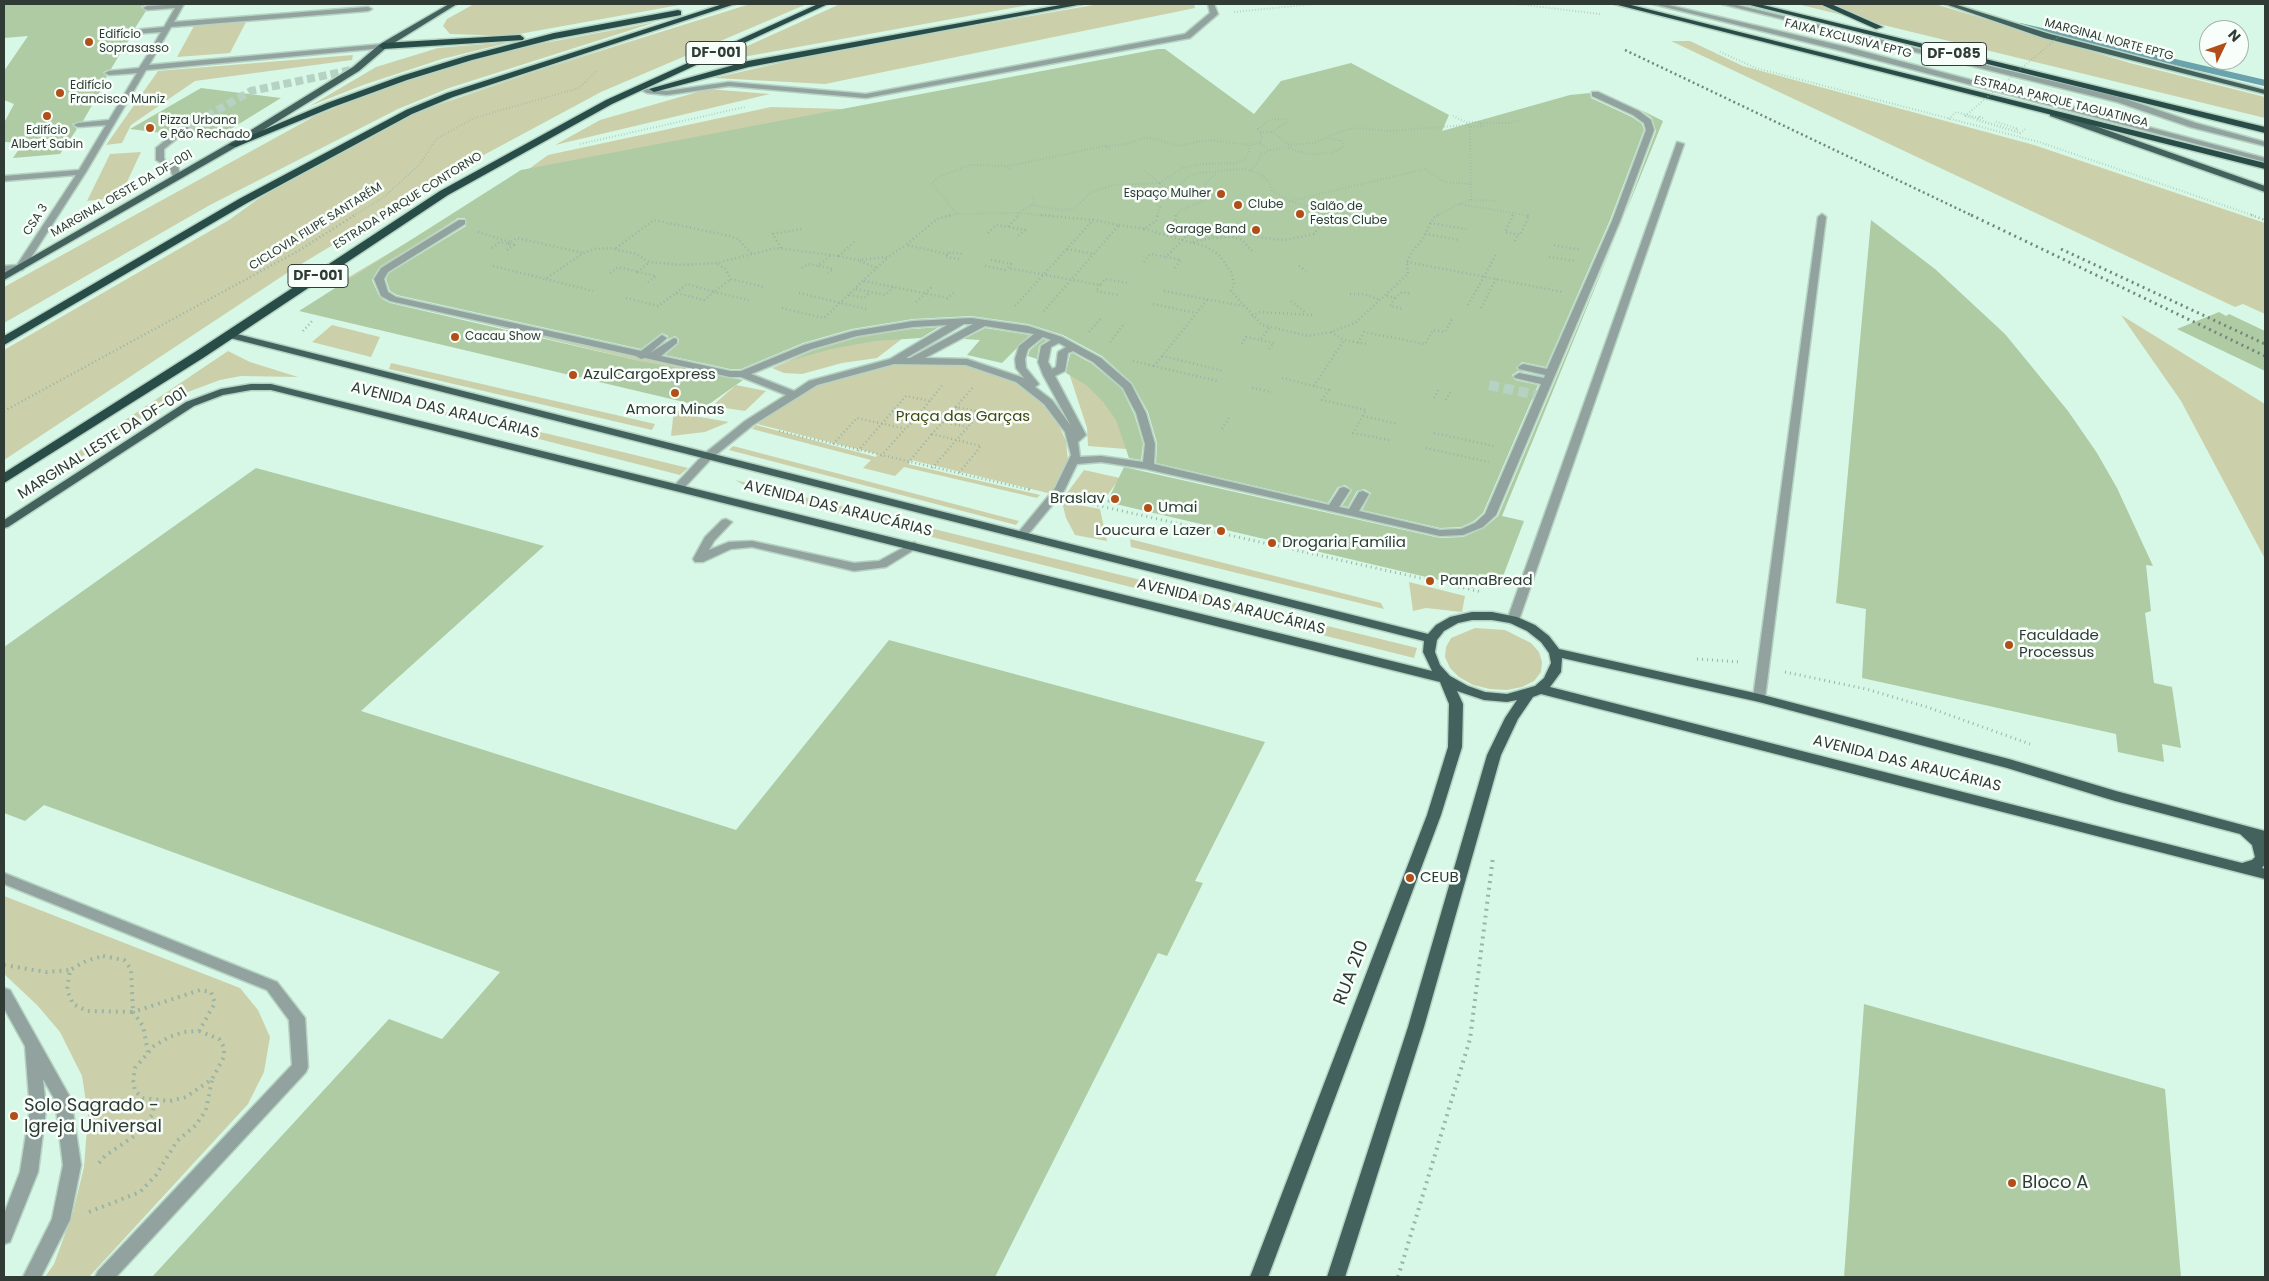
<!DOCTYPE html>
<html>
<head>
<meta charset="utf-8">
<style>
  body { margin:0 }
  #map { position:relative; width:2269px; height:1281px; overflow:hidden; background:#d7f8e6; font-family:Poppins,sans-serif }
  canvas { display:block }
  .frame { position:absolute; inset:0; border:5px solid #2f3b34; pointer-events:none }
  .north { position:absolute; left:2199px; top:20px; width:50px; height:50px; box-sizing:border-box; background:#f8fefa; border:1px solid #a8b0ab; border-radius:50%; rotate:48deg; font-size:14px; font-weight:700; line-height:20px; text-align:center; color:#2f3b34 }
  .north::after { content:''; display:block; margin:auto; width:18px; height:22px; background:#b24e18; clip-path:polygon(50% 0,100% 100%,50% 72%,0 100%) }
</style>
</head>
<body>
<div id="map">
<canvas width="2269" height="1281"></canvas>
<div class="frame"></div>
<div class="north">N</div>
</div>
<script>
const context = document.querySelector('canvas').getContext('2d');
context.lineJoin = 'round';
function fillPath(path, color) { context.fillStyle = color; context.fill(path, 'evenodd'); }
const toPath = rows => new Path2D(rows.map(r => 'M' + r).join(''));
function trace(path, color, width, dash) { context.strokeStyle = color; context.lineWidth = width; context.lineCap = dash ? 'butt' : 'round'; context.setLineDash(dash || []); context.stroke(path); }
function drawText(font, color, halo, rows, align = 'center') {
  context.font = font + ' Poppins,sans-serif'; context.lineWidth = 5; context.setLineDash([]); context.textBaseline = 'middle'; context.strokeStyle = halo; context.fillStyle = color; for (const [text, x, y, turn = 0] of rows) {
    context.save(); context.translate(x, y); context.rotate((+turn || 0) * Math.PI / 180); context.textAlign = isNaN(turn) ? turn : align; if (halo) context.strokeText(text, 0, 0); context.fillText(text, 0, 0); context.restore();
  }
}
const green = toPath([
  [474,4,685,4,508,36,450,34,443,26,447,19],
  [750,4,807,4,601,92,467,164,293,269,4,460,4,350,229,220,258,199,338,152,420,111,536,71],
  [840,4,1034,4,710,63],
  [1099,4,1194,4,1195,8,825,84,714,78,836,50],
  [1797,4,1935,4,2130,63,2265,97,2265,118],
  [246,22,230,53,177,57,194,26],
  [656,22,449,88,398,109,210,205,4,323,4,287,315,116,380,90,445,68,518,48],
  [1671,41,1690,41,1743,66,2034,145,2265,223,2265,314,2243,304,2235,307],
  [511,42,442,59,363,85,310,106,376,67,438,48],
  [353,55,352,60,195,81,131,125,122,143,106,145,158,71],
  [708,89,770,94,555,145,600,120],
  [771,107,843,109,511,182,548,155],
  [141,152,120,197,87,201,110,154],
  [450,217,457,219,350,288,737,380,731,383,332,287],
  [2121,315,2265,404,2265,559,2181,401],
  [332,325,380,337,371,357,312,342],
  [916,328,877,358,842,363,802,374,784,373,772,368,813,350,862,336],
  [228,351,250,362,298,377,241,376,220,380,185,393,169,400,36,486,30,484],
  [1073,356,1090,362,1119,386,1134,414,1143,443,1138,450,1088,446,1087,428,1068,370],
  [960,362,1006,378,1024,388,1043,403,1057,421,1066,441,1068,461,1052,494,911,460,908,464,1040,495,1037,498,904,467,895,476,863,468,871,460,752,429,756,425,876,457,878,454,757,424,800,394,819,384,896,363],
  [391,363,655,424,652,430,389,369],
  [736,385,766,391,745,411,712,406],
  [431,409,549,434,688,468,680,475,429,411],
  [674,410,700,417,729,422,705,432,671,436],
  [733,446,1019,521,1016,525,729,450],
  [1084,470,1120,478,1103,501,1067,493],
  [735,480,1417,648,1414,658,760,494],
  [1062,502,1100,509,1107,541,1075,535,1066,518],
  [1130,539,1381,603,1384,609,1131,547],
  [1409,582,1465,596,1462,612,1426,608,1413,611],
  [1475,628,1505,630,1531,643,1539,652,1542,662,1541,672,1534,681,1522,687,1507,690,1490,689,1473,685,1459,677,1450,668,1445,657,1446,647,1451,638],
  [4,896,240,988,258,1010,270,1037,264,1072,248,1104,89,1277,45,1277,54,1264,73,1212,84,1167,88,1115,82,1076,60,1032,37,1005,4,974]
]);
const stream = toPath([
  [2020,26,2265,83]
]);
const building = toPath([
  [4,4,148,4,141,7,146,11,135,28,127,31,131,35,125,47,116,50,120,54,111,69,103,72,107,76,104,81,106,81,83,121,72,124,77,129,60,154,13,158,23,143,4,142,4,123,14,104,4,100,4,71,28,36,4,38],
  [1158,49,1165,49,1254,114,1281,81,1351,63,1449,115,1442,131,1570,95,1590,93,1591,98,1632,117,1642,124,1644,130,1610,220,1546,367,1522,362,1516,368,1524,372,1518,371,1512,375,1515,380,1538,385,1483,513,1474,521,1461,527,1440,528,1362,510,1371,493,1364,489,1357,491,1348,507,1342,506,1352,490,1345,485,1338,487,1328,503,1156,463,1157,443,1148,412,1132,383,1102,356,1063,335,1028,324,971,316,913,319,852,329,803,343,741,369,730,369,665,355,678,344,679,339,675,336,668,339,668,336,662,333,641,349,397,295,390,291,386,279,389,273,466,226,465,218,458,218,380,266,372,280,380,298,390,303,640,361,743,380,705,407,299,311,521,170],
  [201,88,281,98,213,140,183,136,192,128,184,124,170,134,130,129],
  [1641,110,1663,121,1502,516,1524,521,1502,579,1479,574,1473,588,1107,502,1124,467,1440,538,1463,537,1484,528,1498,516,1622,222,1656,131,1652,118],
  [1871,220,1935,269,2005,334,2068,411,2097,453,2117,488,2153,566,2146,565,2151,611,2145,613,2154,683,2172,687,2181,748,2162,744,2164,762,2118,752,2116,734,1862,678,1866,609,1836,603],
  [2219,312,2226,316,2229,314,2265,331,2265,371,2177,329],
  [939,327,921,338,875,341,831,349,788,361,813,351,857,338,913,329],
  [985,328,1030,335,1002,363,967,355,980,340,964,339],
  [1043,339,1047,340,1039,346,1037,359,1028,356,1030,350],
  [1073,353,1092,364,1122,389,1134,414,1143,444,1141,460,1129,458,1116,420,1104,403,1086,385,1066,373,1070,354],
  [256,468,544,546,361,711,736,830,889,640,1265,742,1195,881,1203,883,1167,956,1158,953,995,1277,152,1277,389,1019,442,1039,500,972,44,805,25,821,4,813,4,647],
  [1864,1004,2165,1089,2181,1277,1844,1277]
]);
const minorTunnelFar1 = toPath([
  [186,128,251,91,356,69]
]);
const minorTunnel = toPath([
  [1489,385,1541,396]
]);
const pathFar3 = toPath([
  [1516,4,1600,14],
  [1234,12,1315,4],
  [1720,52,1756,68,2039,142,2255,216],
  [1453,116,1468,123],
  [1965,116,1976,119],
  [1983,118,1980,117,1976,120,2020,133,2027,128],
  [1949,119,1956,112,1979,118],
  [1980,120,2015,131,2018,129,1994,121],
  [1469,122,1479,122,1483,126,1472,127,1467,125,1469,122],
  [1481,123,1510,123,1522,120],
  [1260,132,1272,132],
  [1260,143,1262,136,1258,129,1271,119,1287,119,1288,121,1272,132,1290,145,1314,143,1341,131,1357,128,1390,131,1467,125],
  [1286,143,1293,150,1309,154,1331,153,1344,147,1342,141,1329,138],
  [580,144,745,107],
  [1106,146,1126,144,1144,138,1156,139,1178,146,1208,140,1249,145],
  [1270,150,1289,148],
  [1008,166,1105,146,1110,150],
  [1167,190,1177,188,1188,177,1198,173,1243,169,1259,173,1270,183,1272,190,1276,193,1289,201,1311,207,1320,216],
  [1471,200,1496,201],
  [1290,201,1425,169,1445,182,1472,184],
  [1459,204,1514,213],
  [1032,205,1062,210,1075,208,1090,193,1113,185,1159,183,1144,170],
  [1018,213,1035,203,1032,194],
  [957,214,932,183,937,178,969,165,1007,166,1011,170],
  [353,216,384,197,420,164,436,139,474,118,579,88,598,70],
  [947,216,957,214,1017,213,1054,216],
  [1018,216,1020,214],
  [1157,216,1160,207,1153,200,1153,195,1167,190,1159,183,1183,168,1202,164,1237,163,1245,159,1250,150,1249,145,1260,143,1270,150,1261,154,1258,162,1250,171],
  [1175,216,1180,210,1210,198,1205,183,1217,173],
  [1436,216,1458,204,1471,200,1470,127],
  [1512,216,1514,213,1529,216]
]);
const pathFar2 = toPath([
  [1041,215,1092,220],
  [1513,215,1505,232,1520,235,1529,216,1525,215],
  [2251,215,2265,220],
  [1430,223,1466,229],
  [1119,225,1144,229,1156,221,1158,215],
  [1009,227,1025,230,1016,238],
  [1144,229,1207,247,1219,255,1231,272,1234,284,1231,291,1262,325,1308,336,1331,332,1355,323,1408,274,1407,262,1412,251,1423,239,1433,218,1438,215],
  [478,232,510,242],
  [988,233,996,225,1008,227,1019,215],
  [1225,234,1242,240,1254,253],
  [1425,234,1460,240],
  [1187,235,1217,235,1236,231,1264,238,1285,240,1314,234,1324,220,1319,215],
  [1515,241,1518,235],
  [854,242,839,256,857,260,888,257,906,245],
  [1193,242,1212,238,1236,237],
  [508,244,517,238,583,253],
  [1554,245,1581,250],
  [492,248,500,242,514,245,506,251],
  [616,248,654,220,730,236,738,239,752,254],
  [781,248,773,234,802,229],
  [1067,249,1093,254],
  [948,254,906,245,937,219,952,215],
  [1549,257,1575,261],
  [959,259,945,257,950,252,964,254],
  [991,260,1011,264,1008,268,1100,285,1105,279,1127,283],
  [860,261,877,268],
  [1144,262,1150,254,1166,257],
  [1407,262,1563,292],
  [718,264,725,269,731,279,764,287],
  [493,266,545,279,584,253,594,249,610,248,636,254,649,262,681,265,717,263,776,248,839,256],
  [819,266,833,269,828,273],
  [985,266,1005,270,1008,268],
  [1299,266,1306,271],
  [802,268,808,264,818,266,831,255],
  [1175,268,1181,260,1166,257,1187,235,1182,228,1175,224,1176,215],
  [610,273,618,267,638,272],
  [546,279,593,291],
  [864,281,948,298],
  [648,282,656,276,638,272,649,262],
  [1100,285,1096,291,1118,295],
  [856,289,885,295,893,287],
  [1164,291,1243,306],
  [676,293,687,284,714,292,731,279],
  [799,293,867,309],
  [1350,294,1364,294,1380,300],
  [849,295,864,298,870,292],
  [1387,296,1395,298,1402,292,1412,294],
  [626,298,658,306,676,293,704,300,714,292,749,300],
  [1395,298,1390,306,1403,309],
  [947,299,955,291],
  [1207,300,1154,366,1217,381],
  [1291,301,1306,313],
  [916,302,932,287],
  [1153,304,1196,313],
  [1468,305,1497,253],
  [1015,306,1093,220,1119,225,1043,312],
  [782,308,824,318,888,257],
  [1481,308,1496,279],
  [1252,316,1260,312,1313,315],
  [303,331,313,320],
  [1089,332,1101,318],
  [1331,332,1344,340],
  [1110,342,1125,323],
  [1358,343,1364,332,1425,344,1433,330,1445,332,1452,319],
  [1242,344,1246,337,1260,340],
  [1269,349,1274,343,1260,340,1270,327],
  [1162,356,1224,371],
  [1133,361,1154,366],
  [1282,378,1329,390,1322,400,1366,410,1353,433,1389,440],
  [1314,386,1344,340,1367,344],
  [1252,388,1272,392],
  [1434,398,1438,390],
  [1446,400,1450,392],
  [956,407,943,422,967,427],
  [4,411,298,251,355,215],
  [892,411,917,416,930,401],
  [1363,416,1398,424],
  [943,422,932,434,981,446,958,474],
  [1222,429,1229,418],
  [779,431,1031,490],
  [1434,433,1494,446],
  [833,444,857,418,906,429,917,416],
  [1426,448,1489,462],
  [858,451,906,396,930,401,943,384],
  [881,456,905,429],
  [908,463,932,434],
  [932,468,981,412,956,407,974,386]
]);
const pathFar1 = toPath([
  [1029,489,1031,490],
  [1078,501,1482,592],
  [1697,659,1740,662],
  [1785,672,1866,689,1927,707,2030,744]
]);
const path = toPath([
  [103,956,124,960,131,969,133,1012,87,1011,73,1004,67,990,70,970,86,961,103,956],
  [4,965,46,972,70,970],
  [199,1031,219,1039,224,1047,224,1057,212,1079,186,1097,170,1101,143,1098,135,1091,133,1080,135,1068,154,1046,169,1037,184,1032,199,1031],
  [148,1052,143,1026,133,1012,200,990,211,992,215,1003,199,1031],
  [99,1163,105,1156,137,1134,152,1115,155,1102],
  [89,1212,140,1192,156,1175,177,1141,196,1125,206,1110,212,1080],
  [1398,1277,1470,1039,1493,857]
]);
const minor = toPath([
  [184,4,174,22,368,7,372,9,368,11,171,27,149,65,383,44,387,46,383,48,146,70,86,172,23,270,4,272,4,266,17,265,76,175,4,181,4,176,79,170,106,125,78,127,74,125,78,123,109,120,137,73,109,75,105,73,109,71,139,68,150,51,122,53,118,51,122,49,153,46,161,32,133,34,129,32,133,30,164,27,175,8,147,10,143,8,147,6,184,4],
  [1208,4,1214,4,1218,14,1190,38,866,98,729,86,667,95,647,93,643,91,647,89,667,91,729,82,866,94,1185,34,1210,13,1208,4],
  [1653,4,1664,4,1847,47,2265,158,2265,162,1842,51,1653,4],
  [1722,4,1733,4,2123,98,2196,123,2265,142,2265,146,2190,127,2117,102,1722,4],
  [1592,92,1598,92,1639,111,1651,120,1654,130,1620,221,1496,515,1483,527,1463,535,1440,536,1146,469,1101,462,1077,464,1064,491,1025,538,1017,538,1015,536,1017,534,1055,488,1071,455,1065,432,1044,404,1016,382,966,365,894,364,817,385,753,425,712,458,683,489,679,490,673,487,704,454,745,421,786,395,741,377,730,377,645,358,641,359,636,356,390,301,381,296,374,279,381,268,459,220,465,220,465,224,388,272,384,279,388,292,396,297,641,351,662,335,667,338,650,353,674,338,677,339,677,343,661,356,730,371,741,371,804,345,853,331,913,321,971,318,1028,326,1062,337,1101,358,1131,384,1146,413,1155,444,1154,464,1329,505,1340,488,1344,487,1350,490,1339,507,1349,509,1359,492,1363,491,1369,494,1359,511,1440,530,1461,529,1475,523,1485,514,1541,384,1515,378,1514,376,1519,373,1544,378,1545,375,1519,369,1518,367,1523,364,1547,369,1612,221,1646,130,1644,123,1633,115,1592,96,1592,92],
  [964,324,973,324,910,358,906,358,964,324],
  [947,325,890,359,809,381,794,391,751,374,812,349,857,336,913,327,947,325],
  [985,326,1034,334,1019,346,1015,359,1016,368,1024,378,967,359,925,358,985,326],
  [1043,337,1051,340,1041,346,1038,362,1043,375,1071,426,1052,400,1035,387,1039,384,1026,368,1025,359,1028,349,1043,337],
  [1059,343,1066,347,1058,352,1056,367,1052,369,1048,362,1051,347,1059,343],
  [1073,351,1093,362,1123,388,1136,413,1145,444,1143,462,1101,456,1080,457,1078,442,1086,435,1055,376,1065,371,1068,353,1073,351],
  [183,126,190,128,164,149,164,159,178,167,181,177,177,180,173,177,170,168,156,160,156,148,183,126],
  [1677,142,1684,144,1519,620,1513,624,1509,623,1507,620,1677,142],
  [1822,214,1826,217,1765,698,1759,702,1753,698,1818,217,1822,214],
  [726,519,732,522,714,541,709,550,729,542,752,541,854,563,879,561,910,544,914,542,920,546,886,567,854,571,752,547,731,549,703,562,695,562,693,559,705,537,722,520,726,519],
  [4,873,277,982,305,1018,308,1067,306,1072,116,1277,95,1277,98,1271,292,1065,289,1020,267,990,4,884,4,873],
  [4,988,10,990,71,1099,81,1165,70,1220,41,1277,23,1277,52,1219,63,1165,55,1100,43,1079,46,1109,38,1172,10,1242,4,1244,4,1214,20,1172,30,1109,25,1046,4,1008,4,988]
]);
const major = toPath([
  [449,4,457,4,386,48,359,71,236,147,4,280,4,273,230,143,353,67,380,44,449,4],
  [1945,4,1954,4,2050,34,2265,90,2265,94,2044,38,1945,4],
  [2050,112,2056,112,2265,186,2265,192,2050,116,2050,112],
  [229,332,1428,634,1436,625,1450,617,1472,612,1492,612,1517,617,1535,625,1549,636,1559,649,1759,694,2009,759,2116,791,2265,831,2265,864,2262,868,2265,869,2265,879,1541,694,1533,697,1518,719,1501,755,1424,1027,1345,1277,1327,1277,1408,1027,1487,755,1505,718,1517,700,1507,702,1484,700,1457,691,1463,704,1462,747,1441,815,1268,1277,1250,1277,1427,815,1448,747,1449,704,1440,682,271,390,251,390,223,395,194,406,8,527,4,528,4,520,186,402,221,389,251,384,271,384,1432,671,1423,652,1424,641,226,337,224,335,229,332],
  [1472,620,1492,620,1510,623,1527,631,1541,642,1549,653,1551,663,1544,678,1535,686,1507,694,1485,692,1468,686,1450,676,1440,665,1435,652,1437,640,1444,631,1458,623,1472,620],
  [1562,658,1759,702,2007,768,2115,801,2240,834,2252,845,2255,857,2252,860,2242,863,1550,687,1561,672,1562,658]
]);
const highway = toPath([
  [723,4,735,4,453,97,412,114,247,203,4,345,4,336,239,199,406,110,447,93,723,4],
  [818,4,828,4,612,104,448,195,203,358,4,483,4,473,195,352,440,191,606,100,818,4],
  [1066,4,1083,4,749,67,654,92,649,89,748,61,1066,4],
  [1614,4,1627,4,2265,163,2265,169,1614,4],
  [1746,4,1759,4,2265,127,2265,133,1746,4],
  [1820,4,1831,4,1883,27,1876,29,1820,4],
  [678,10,681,11,681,15,554,39,472,60,407,80,333,107,236,147,228,145,327,103,401,76,466,56,554,33,678,10],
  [520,35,524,38,523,40,383,49,379,46,383,43,520,35]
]);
const railFar1 = toPath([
  [1625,50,1973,216]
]);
const rail = toPath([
  [1971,215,2265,356],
  [2061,249,2265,344]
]);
const pathBridge = toPath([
  [1965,116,2068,29,2121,42,2115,47,2074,36,2077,34,2113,43,2110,45,2077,36]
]);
const markers = [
  [89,42,5,"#b24e18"],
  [60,93,5,"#b24e18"],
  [47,116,5,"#b24e18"],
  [150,128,5,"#b24e18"],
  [1221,194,5,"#b24e18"],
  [1238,205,5,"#b24e18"],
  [1300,214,5,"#b24e18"],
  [1256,230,5,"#b24e18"],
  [455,337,5,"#b24e18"],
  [573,375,5,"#b24e18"],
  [675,393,5,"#b24e18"],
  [1115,499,5,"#b24e18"],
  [1148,508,5,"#b24e18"],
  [1221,531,5,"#b24e18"],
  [1272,543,5,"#b24e18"],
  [1430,581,5,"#b24e18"],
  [2009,645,5,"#b24e18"],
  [1410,878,5,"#b24e18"],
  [14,1116,5,"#b24e18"],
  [2012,1183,5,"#b24e18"]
];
const farPoinames = [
  ["Edifício",99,35],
  ["Soprasasso",99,49],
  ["Edifício",70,86],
  ["Francisco Muniz",70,100],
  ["Pizza Urbana",160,121],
  ["e Pão Rechado",160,135],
  ["Edifício",47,131,"center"],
  ["Albert Sabin",47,145,"center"],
  ["Espaço Mulher",1211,194,"right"],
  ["Clube",1248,205],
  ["Salão de",1310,207],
  ["Festas Clube",1310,221],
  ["Garage Band",1246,230,"right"],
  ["Cacau Show",465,337]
];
const farStreetnames = [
  ["FAIXA EXCLUSIVA EPTG",1848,39,14],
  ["MARGINAL NORTE EPTG",2109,40,15],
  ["ESTRADA PARQUE TAGUATINGA",2061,102,14],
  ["MARGINAL OESTE DA DF-001",122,194,-30],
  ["ESTRADA PARQUE CONTORNO",408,201,-32],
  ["CSA 3",36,220,-57],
  ["CICLOVIA FILIPE SANTARÉM",316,227,-32]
];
const shields = [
  [716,53,60],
  [1954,54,65],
  [318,276,60]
];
const shieldNames = [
  ["DF-001",716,53],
  ["DF-085",1954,54],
  ["DF-001",318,276]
];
const poiNames = [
  ["AzulCargoExpress",583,375],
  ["Amora Minas",675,410,"center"],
  ["Braslav",1105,499,"right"],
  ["Umai",1158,508],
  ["Loucura e Lazer",1211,531,"right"],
  ["Drogaria Família",1282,543],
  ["PannaBread",1440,581],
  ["Faculdade",2019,636],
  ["Processus",2019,653],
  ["CEUB",1420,878]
];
const streetNames = [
  ["AVENIDA DAS ARAUCÁRIAS",445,411,14],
  ["MARGINAL LESTE DA DF-001",103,444,-32],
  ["AVENIDA DAS ARAUCÁRIAS",838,509,14],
  ["AVENIDA DAS ARAUCÁRIAS",1231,607,14],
  ["AVENIDA DAS ARAUCÁRIAS",1907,764,14]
];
const parkNames = [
  ["Praça das Garças",963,417]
];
const nearStreetnames = [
  ["RUA 210",1352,973,-69]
];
const nearPoinames = [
  ["Solo Sagrado -",24,1106],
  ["Igreja Universal",24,1127],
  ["Bloco A",2022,1183]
];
fillPath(green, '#cbd0ab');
trace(stream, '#6aa3ab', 6);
fillPath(building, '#aecba4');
trace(minorTunnelFar1, '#b5d2c2', 8, [8, 4]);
trace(minorTunnel, '#b5d2c2', 10, [10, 5]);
trace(minor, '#b5d2c2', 3);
trace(major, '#b5d2c2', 3);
trace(highway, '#b5d2c2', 3);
trace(pathFar3, '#9ab4a6', 2, [0.5, 2.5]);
trace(pathFar2, '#9ab4a6', 2.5, [1, 3]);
trace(pathFar1, '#9ab4a6', 3, [1, 4]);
trace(path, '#9ab4a6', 4, [2, 5]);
fillPath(minor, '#91a29f');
fillPath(major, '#44625d');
fillPath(highway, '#284c47');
trace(railFar1, '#73877c', 2.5, [2, 3]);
trace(rail, '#73877c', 3, [2, 4]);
trace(pathBridge, '#9ab4a6', 2, [0.5, 2.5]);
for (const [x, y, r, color] of markers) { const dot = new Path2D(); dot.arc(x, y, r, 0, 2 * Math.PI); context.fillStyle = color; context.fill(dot); trace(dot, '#f8fefa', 2); }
drawText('12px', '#2f3b34', '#f8fefa', farPoinames, 'left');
drawText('12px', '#2f3b34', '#f8fefa', farStreetnames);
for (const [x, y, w] of shields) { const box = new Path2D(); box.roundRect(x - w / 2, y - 11.5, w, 23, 4); context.fillStyle = '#f8fefa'; context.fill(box); trace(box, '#2f3b34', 1); }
drawText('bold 14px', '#2f3b34', null, shieldNames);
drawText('15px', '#2f3b34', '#f8fefa', poiNames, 'left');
drawText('15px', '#2f3b34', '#f8fefa', streetNames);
drawText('15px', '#414612', '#f8fefa', parkNames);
drawText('18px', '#2f3b34', '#f8fefa', nearStreetnames);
drawText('18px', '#2f3b34', '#f8fefa', nearPoinames, 'left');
</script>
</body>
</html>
